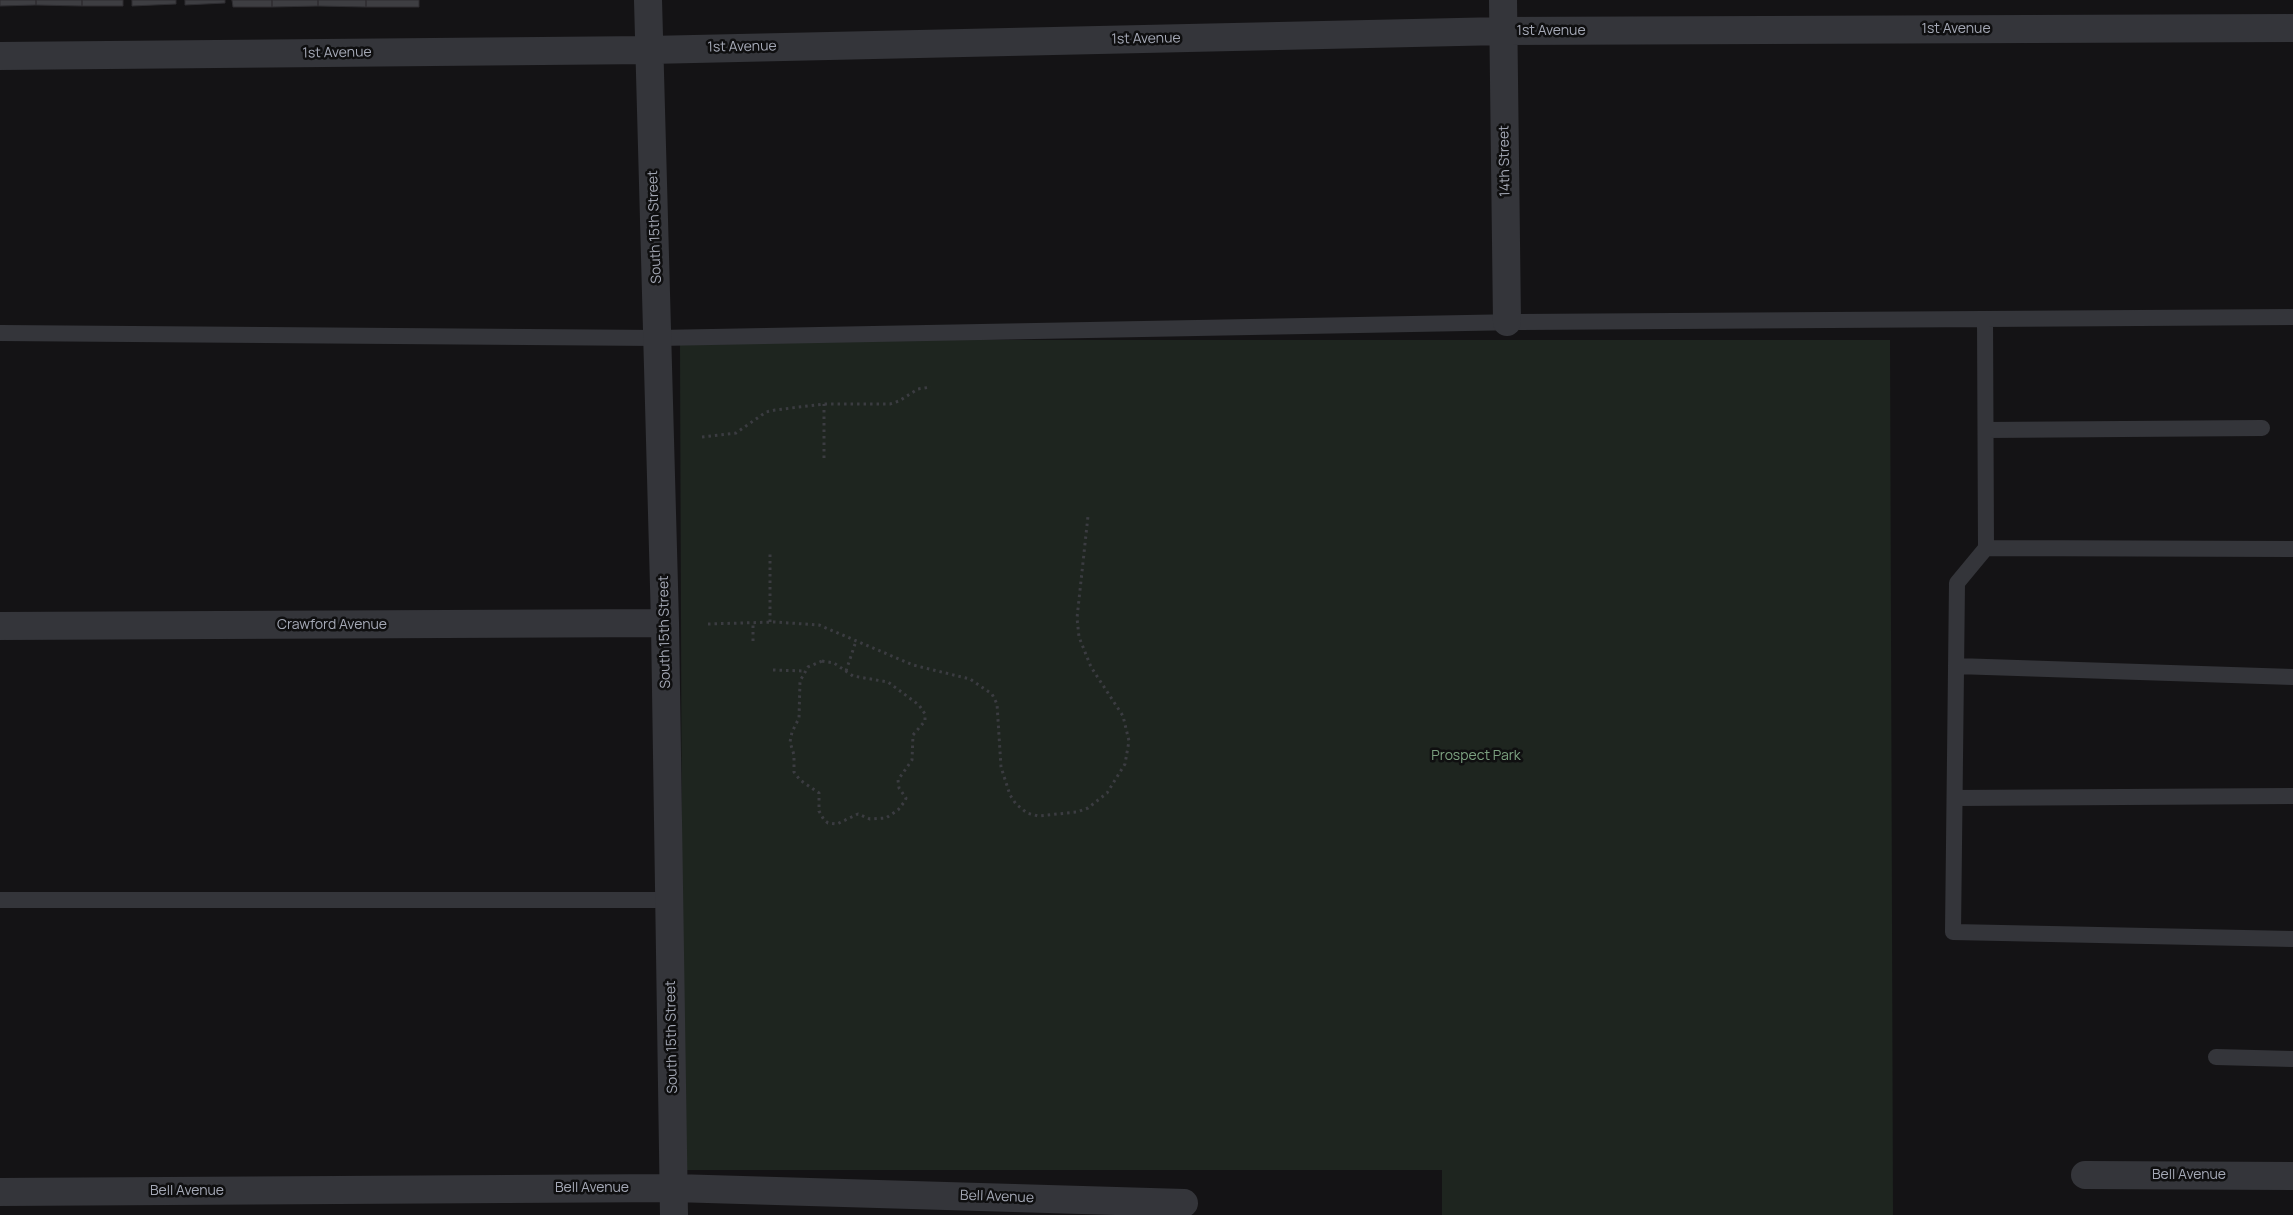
<!DOCTYPE html>
<html>
<head>
<meta charset="utf-8">
<style>
  body { margin:0 }
  canvas { display:block; background:#141315 }
</style>
</head>
<body>
<canvas width="2293" height="1215"></canvas>
<script>
const context = document.querySelector('canvas').getContext('2d');
context.lineJoin = 'round';
function fillPath(path, color) { context.fillStyle = color; context.fill(path, 'evenodd'); }
const toPath = rows => new Path2D(rows.map(r => 'M' + r).join(''));
function trace(path, color, width, dash) { context.strokeStyle = color; context.lineWidth = width; context.lineCap = dash ? 'butt' : 'round'; context.setLineDash(dash || []); context.stroke(path); }
function drawText(font, color, halo, rows, align = 'center') {
  context.font = font + ' Manrope,sans-serif'; context.lineWidth = 5; context.setLineDash([]); context.textBaseline = 'middle'; context.strokeStyle = halo; context.fillStyle = color; for (const [text, x, y, turn = 0] of rows) {
    context.save(); context.translate(x, y); context.rotate((+turn || 0) * Math.PI / 180); context.textAlign = isNaN(turn) ? turn : align; if (halo) context.strokeText(text, 0, 0); context.fillText(text, 0, 0); context.restore();
  }
}
const green = toPath([
  [680,340,1890,340,1893,1215,1442,1215,1442,1170,683,1170]
]);
const building = toPath([
  [0,0,36,0,36,5,0,6,0,0],
  [36,0,82,0,82,6,36,5,36,0],
  [82,0,123,0,123,6,82,6,82,0],
  [132,0,176,0,176,4,132,6,132,0],
  [185,0,225,0,225,3,185,5,185,0],
  [232,0,272,0,272,7,233,7,232,0],
  [272,0,318,0,318,6,272,7,272,0],
  [318,0,366,0,366,7,318,6,318,0],
  [366,0,419,0,419,7,366,7,366,0]
]);
const path = toPath([
  [702,437,736,433,766,412,775,410,824,404,890,404,899,401,918,389,931,387],
  [824,458,824,404],
  [770,622,770,554],
  [708,624,775,622,819,625,913,665,970,679,992,694,997,704,1001,767,1010,795,1016,804,1027,813,1038,816,1077,812,1088,808,1107,793,1125,764,1129,741,1123,716,1091,667,1079,637,1077,618,1088,516],
  [753,641,753,622],
  [822,661,834,663,853,676,888,682,919,705,925,714,925,721,913,735,912,760,898,780,899,788,906,798,905,801,898,810,886,818,870,819,858,814,837,824,828,823,824,820,819,811,819,793,800,780,794,772,794,755,790,742,792,732,799,718,800,681,808,667,822,661],
  [773,670,805,671],
  [846,671,856,641]
]);
const service = toPath([
  [1985,319,1986,548,1957,583,1953,932,2293,939],
  [0,333,658,338,1520,322,2293,317],
  [1986,430,2262,428],
  [1986,548,2293,549],
  [1956,666,2293,677],
  [1955,798,2293,796],
  [0,900,670,900],
  [2216,1057,2293,1059]
]);
const minor = toPath([
  [648,0,665,623,674,1215],
  [1503,0,1507,322],
  [0,56,649,50,1503,31,2293,28],
  [0,626,665,623],
  [2085,1175,2293,1176],
  [0,1192,674,1188,1184,1203]
]);
const streetNames = [
  ["1st Avenue",1956,29],
  ["1st Avenue",1551,31],
  ["1st Avenue",1146,39,-1],
  ["1st Avenue",742,47,-1],
  ["1st Avenue",337,53,-1],
  ["14th Street",1505,161,-91],
  ["South 15th Street",655,227,-92],
  ["Crawford Avenue",332,625],
  ["South 15th Street",665,632,-91],
  ["South 15th Street",672,1037,-91],
  ["Bell Avenue",2189,1175],
  ["Bell Avenue",592,1188],
  ["Bell Avenue",187,1191],
  ["Bell Avenue",997,1197,2]
];
const parkNames = [
  ["Prospect Park",1476,756]
];
fillPath(green, '#1e251f');
fillPath(building, '#3e3e42');
trace(building, '#2e2d31', 1);
trace(path, '#3b3c41', 3, [2.5, 4]);
trace(service, '#34353a', 16);
trace(minor, '#34353a', 28);
drawText('14px', '#a5a9b6', '#0f0f10', streetNames);
drawText('14px', '#7ca180', '#0f0f10', parkNames);
</script>
</body>
</html>
